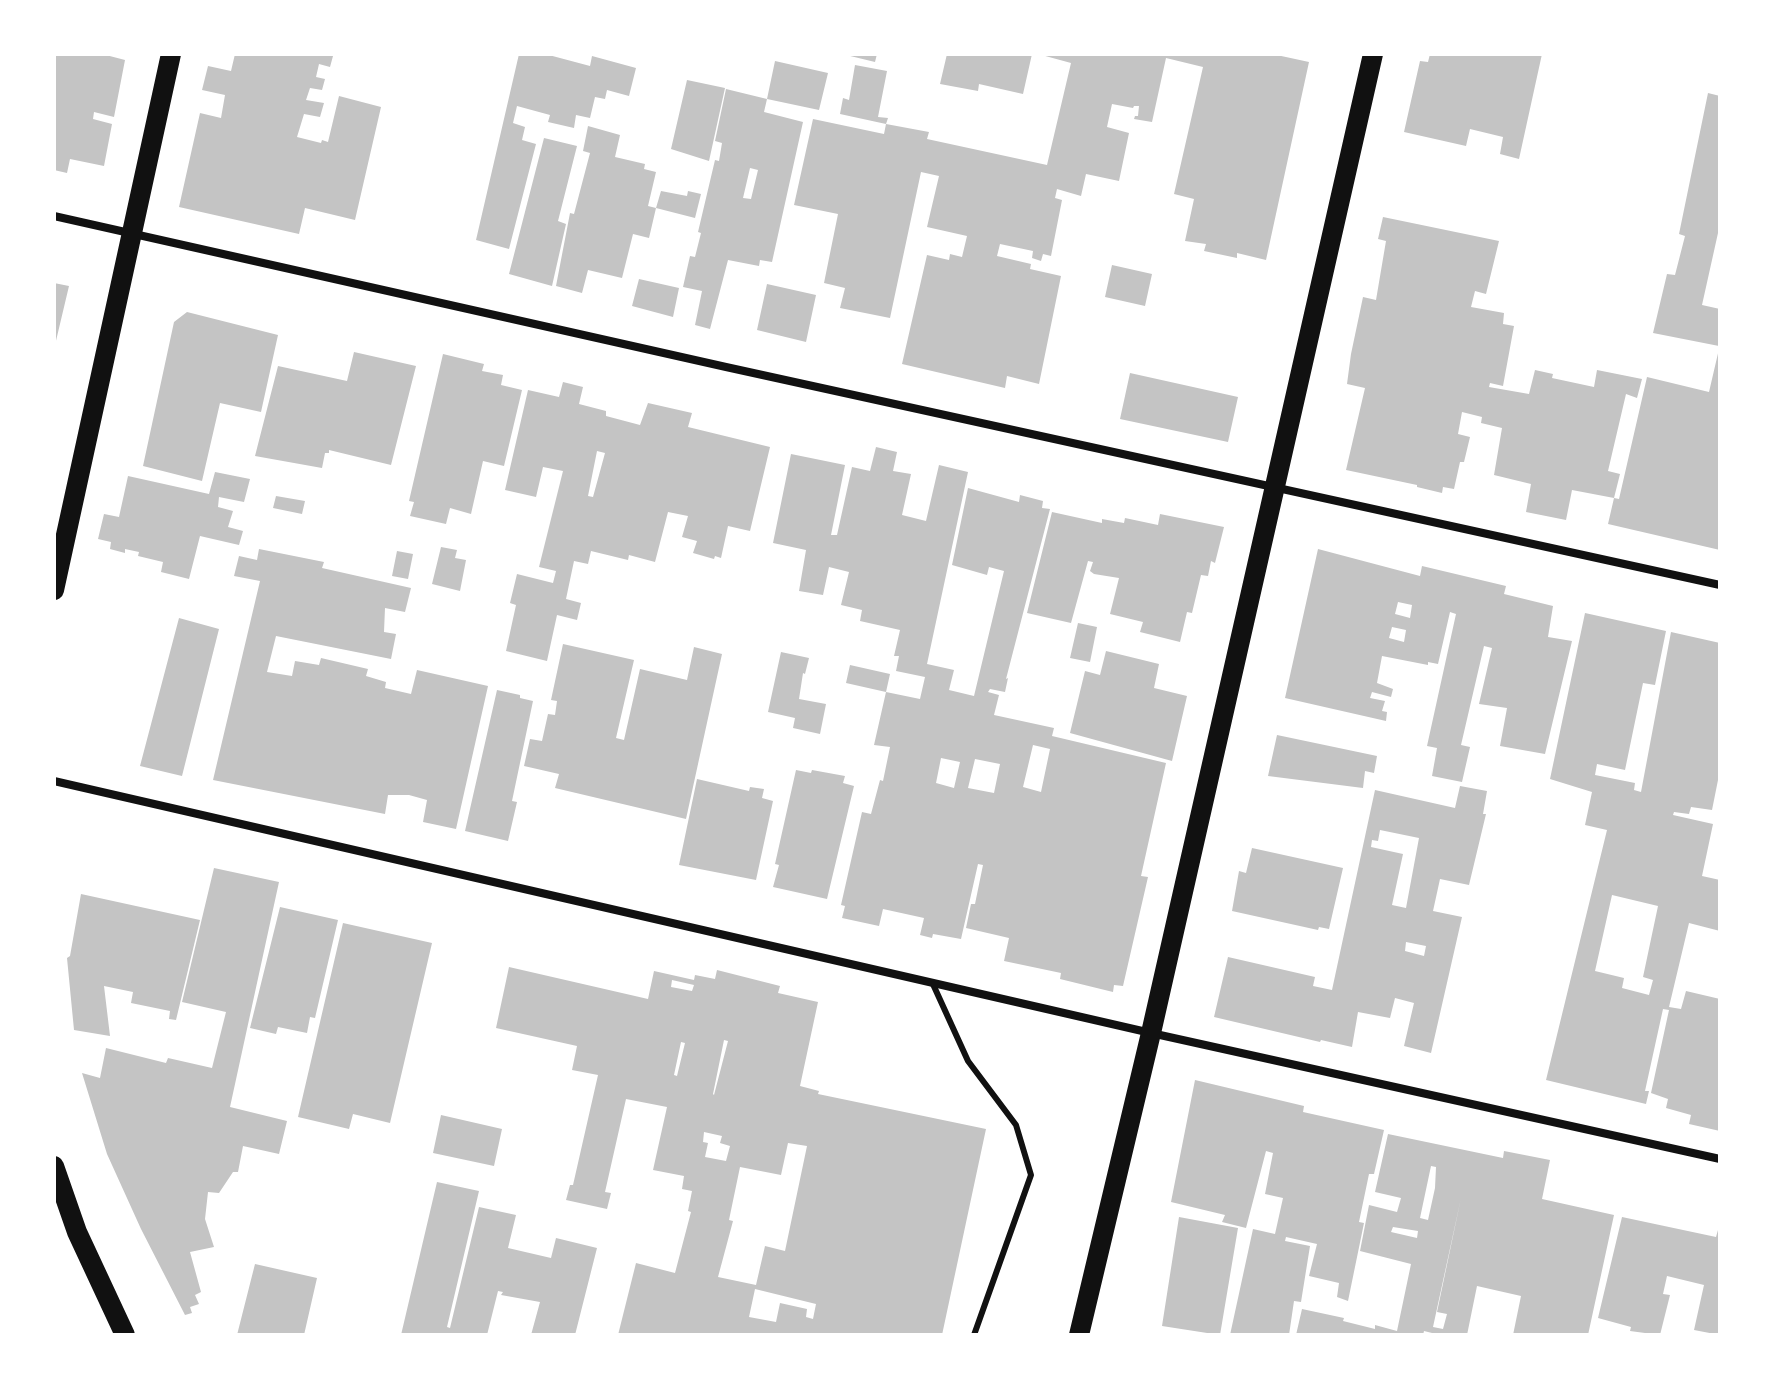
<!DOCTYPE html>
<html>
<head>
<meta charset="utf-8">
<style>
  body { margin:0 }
  #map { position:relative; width:1774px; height:1389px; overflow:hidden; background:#fff; font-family:"Open Sans",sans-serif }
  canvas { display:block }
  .frame { position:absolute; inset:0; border:56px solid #fff; pointer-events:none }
</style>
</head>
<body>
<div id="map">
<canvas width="1774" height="1389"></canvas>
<div class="frame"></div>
</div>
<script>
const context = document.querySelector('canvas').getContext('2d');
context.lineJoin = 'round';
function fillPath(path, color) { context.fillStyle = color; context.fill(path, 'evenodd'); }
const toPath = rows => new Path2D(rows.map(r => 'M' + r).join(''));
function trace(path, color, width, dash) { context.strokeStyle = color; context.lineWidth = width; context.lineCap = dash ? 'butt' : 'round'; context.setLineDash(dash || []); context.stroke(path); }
const building = toPath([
  [54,54,102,54,125,60,114,117,94,112,93,119,112,124,104,166,70,159,67,173,54,170],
  [235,54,333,56,330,67,319,64,316,77,325,79,322,90,310,88,306,100,324,103,320,117,304,114,297,137,321,143,322,140,328,142,339,96,381,107,355,220,305,208,299,234,179,207,200,113,221,118,225,95,202,90,208,66,231,71],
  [519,54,545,54,590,66,592,56,636,68,629,96,607,90,605,99,595,97,590,118,576,115,574,128,548,122,550,115,517,106,513,123,525,127,522,140,536,144,509,249,476,240],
  [842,54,877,54,875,62],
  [947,54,1032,54,1023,94,979,84,978,91,940,84],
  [1038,54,1272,54,1309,62,1266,260,1237,253,1237,258,1204,251,1206,244,1185,241,1194,199,1174,194,1203,67,1166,58,1152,122,1134,119,1135,116,1138,116,1139,106,1134,106,1133,108,1112,104,1107,127,1129,133,1119,181,1086,174,1081,196,1057,189,1055,198,1062,200,1051,256,1043,254,1041,261,1032,258,1033,251,1000,244,997,256,1031,264,1030,269,1061,276,1039,384,1007,376,1005,388,902,364,927,255,949,260,950,254,962,257,967,236,927,227,939,176,921,172,890,318,840,308,845,288,824,283,838,214,794,205,813,119,884,134,886,124,840,114,843,98,849,100,855,65,887,71,878,117,888,118,886,124,929,132,927,139,1047,165,1071,63],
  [1430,54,1542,54,1519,159,1500,154,1503,137,1470,129,1466,146,1404,132,1420,61,1428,62],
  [775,61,828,73,819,110,767,99,764,112,803,122,772,262,760,260,759,266,728,260,710,329,695,325,702,291,683,287,690,256,695,257,701,233,698,232,715,160,719,161,722,143,715,141,726,89,767,99],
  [750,168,758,170,751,199,743,198],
  [687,80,725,88,709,161,671,149],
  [1708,93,1720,96,1720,224,1702,305,1720,309,1719,346,1653,333,1667,274,1675,275,1685,236,1679,234],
  [588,126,620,135,615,157,645,164,644,169,656,172,648,206,656,208,661,191,687,196,688,191,701,194,695,218,656,208,649,238,633,234,622,278,588,270,582,293,556,286,570,213,574,214,590,153,583,151],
  [544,138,577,146,558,221,566,224,552,286,509,274],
  [1383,217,1499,241,1486,294,1475,291,1471,307,1504,313,1503,324,1514,326,1503,386,1490,383,1489,387,1529,394,1535,370,1553,374,1552,378,1594,387,1597,370,1642,379,1637,398,1626,394,1608,471,1620,474,1614,498,1572,490,1566,520,1526,512,1531,484,1494,475,1502,428,1481,423,1482,417,1462,412,1458,434,1470,437,1464,462,1460,462,1454,489,1443,487,1442,493,1417,487,1417,485,1346,470,1365,388,1347,384,1351,354,1363,297,1376,300,1386,241,1378,239],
  [1112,265,1152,274,1145,306,1105,297],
  [639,279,679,288,673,317,632,306],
  [54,283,69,286,55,345,54,345],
  [767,284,816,295,806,342,757,330],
  [187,312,278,335,261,412,220,403,202,481,143,466,174,322],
  [1719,349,1720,550,1608,524,1614,498,1619,499,1647,377,1709,392],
  [354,352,416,366,391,465,329,450,329,453,325,453,322,468,255,456,278,366,347,381],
  [443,354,484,364,482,371,503,375,501,385,522,390,504,466,483,461,471,514,450,508,446,524,410,516,414,502,409,501],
  [1130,373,1238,397,1228,442,1120,419],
  [563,382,583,387,579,404,606,411,606,416,640,425,648,403,692,413,688,427,770,447,750,531,728,526,721,558,715,556,714,559,693,553,697,541,682,537,688,516,668,512,655,562,629,555,628,560,591,551,588,564,574,561,566,599,581,603,577,620,557,615,547,661,506,651,516,605,510,603,517,574,553,583,556,571,539,567,563,471,543,467,536,497,505,490,528,390,559,397],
  [597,451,605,453,593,497,588,496],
  [876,447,897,452,893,471,911,474,902,515,926,521,939,465,968,472,927,664,954,670,949,690,974,696,1004,571,989,567,987,575,952,565,968,488,1019,502,1020,495,1043,501,1042,508,1050,509,1006,679,1008,678,1005,692,990,689,988,692,999,695,994,715,1054,728,1052,736,1166,763,1141,876,1148,877,1123,986,1114,985,1113,992,1060,979,1061,973,1004,961,1009,938,966,928,971,904,975,904,983,865,978,864,961,939,933,934,932,938,920,935,924,918,883,909,879,926,842,918,845,906,841,905,862,812,871,814,880,780,883,781,890,747,874,745,886,692,920,699,925,677,896,671,899,656,894,656,900,630,860,621,862,610,841,605,849,572,829,567,823,595,799,591,806,550,773,543,791,454,845,465,831,535,837,535,852,467,870,471],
  [1033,745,1050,749,1041,792,1023,787],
  [941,758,960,762,954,788,936,783],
  [975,759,1000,764,994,793,968,788],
  [215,472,250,479,244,502,219,497,218,507,233,511,228,527,243,531,239,545,200,536,189,579,161,572,163,562,138,556,139,552,125,549,125,553,110,549,111,542,98,539,104,514,119,517,128,476,209,494],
  [276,496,305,501,302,514,273,508],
  [1052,512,1102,523,1102,519,1124,523,1125,518,1158,525,1160,514,1224,527,1215,563,1211,561,1208,576,1201,575,1192,613,1187,612,1180,642,1140,632,1143,622,1110,614,1119,578,1094,574,1090,571,1093,562,1088,561,1071,623,1027,613],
  [441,547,457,550,455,558,466,560,460,591,432,584],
  [259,549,324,562,322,568,411,588,405,612,385,608,384,632,396,634,391,659,276,636,267,672,292,676,295,661,319,665,321,658,368,669,366,676,386,682,385,688,411,694,417,670,488,686,456,829,423,822,427,800,409,795,388,795,385,814,213,780,260,581,234,576,239,556,257,560],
  [1318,549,1420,576,1422,566,1506,586,1504,594,1553,606,1548,637,1572,641,1545,754,1500,746,1507,708,1479,704,1492,648,1484,646,1461,745,1470,747,1462,782,1432,776,1437,748,1427,746,1456,614,1450,612,1438,664,1428,662,1428,665,1382,656,1377,683,1393,689,1391,697,1372,692,1370,698,1385,701,1382,711,1387,712,1386,721,1285,698],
  [1398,602,1412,605,1410,618,1395,614],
  [1392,627,1406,630,1404,642,1389,638],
  [397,551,413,554,408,579,392,576],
  [1585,613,1666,631,1655,685,1643,683,1625,770,1597,764,1595,775,1635,783,1634,790,1641,792,1671,632,1720,643,1720,770,1712,810,1691,807,1689,814,1674,812,1673,815,1713,824,1702,876,1720,880,1720,931,1689,923,1669,1007,1681,1009,1686,991,1720,999,1720,1131,1689,1124,1691,1115,1666,1108,1668,1099,1651,1093,1669,1010,1663,1009,1645,1091,1649,1091,1646,1104,1546,1080,1607,830,1585,825,1592,792,1550,779],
  [1612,895,1658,906,1643,977,1653,980,1649,995,1622,988,1624,978,1595,971],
  [179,618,219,629,182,776,140,766],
  [1078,623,1097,627,1090,662,1070,658],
  [563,644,634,660,616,738,624,740,640,669,687,680,694,647,722,654,686,819,555,788,559,774,524,766,530,739,542,741,548,714,555,715,557,701,551,700],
  [1106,651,1159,664,1154,688,1187,696,1172,761,1070,733,1085,671,1100,675],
  [781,652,809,658,805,674,803,673,799,699,826,704,820,734,793,728,795,718,768,712],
  [850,665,890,674,886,692,846,683],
  [497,690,520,695,520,698,533,701,512,801,517,802,508,841,465,831],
  [1277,735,1377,756,1374,773,1365,771,1363,788,1268,776],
  [796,770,811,773,812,770,845,776,843,783,854,786,827,899,773,887,779,865,775,864],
  [697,779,749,791,750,787,764,789,762,798,773,801,756,880,679,865],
  [1460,786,1487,791,1483,814,1486,814,1469,885,1440,879,1433,911,1462,917,1431,1053,1404,1046,1414,1003,1395,998,1390,1018,1358,1012,1352,1047,1321,1040,1320,1042,1214,1017,1228,957,1315,977,1313,986,1332,990,1375,790,1455,808],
  [1380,830,1419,838,1406,908,1392,905,1403,854,1371,847,1372,840,1378,841],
  [1406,942,1426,946,1424,956,1405,951],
  [1252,848,1343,868,1329,929,1319,927,1318,930,1232,911,1239,871,1246,873],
  [214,868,279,882,230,1107,287,1121,279,1154,243,1146,238,1172,233,1172,219,1193,208,1192,205,1219,214,1247,190,1252,201,1292,195,1295,199,1304,190,1307,192,1313,185,1315,141,1229,107,1154,82,1073,100,1078,106,1048,166,1063,168,1058,212,1068,226,1012,182,1002],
  [81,894,200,920,176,1020,169,1019,170,1011,131,1003,133,992,104,986,110,1036,74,1030,67,958,70,956],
  [280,907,338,920,315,1018,310,1017,307,1033,278,1027,276,1034,250,1028],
  [343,923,432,943,390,1123,353,1114,349,1129,298,1117],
  [509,967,648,999,654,971,694,980,695,975,715,979,717,970,780,986,778,993,818,1002,800,1086,819,1091,818,1094,986,1129,942,1335,618,1335,636,1263,675,1273,691,1212,688,1211,692,1191,682,1189,684,1176,653,1170,667,1107,626,1099,605,1192,611,1193,607,1209,566,1200,570,1185,573,1185,598,1075,572,1070,577,1046,496,1028],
  [672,980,694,985,692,991,671,987],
  [724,1040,728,1041,714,1095,713,1094],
  [681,1042,685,1043,677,1076,674,1075],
  [704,1132,722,1136,720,1143,730,1146,726,1161,705,1157,708,1143,703,1142],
  [788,1143,807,1146,785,1251,765,1246,756,1285,718,1277,733,1221,729,1220,740,1167,781,1175],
  [755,1289,816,1304,813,1319,806,1317,807,1309,780,1303,776,1322,749,1317],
  [1195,1080,1304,1106,1303,1112,1384,1130,1374,1174,1369,1174,1359,1222,1364,1223,1348,1301,1337,1297,1339,1283,1309,1276,1317,1244,1286,1237,1285,1241,1310,1246,1301,1302,1294,1301,1289,1335,1230,1335,1253,1229,1275,1234,1283,1198,1265,1194,1273,1153,1266,1151,1246,1228,1222,1222,1225,1215,1171,1202],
  [441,1115,502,1129,494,1166,433,1153],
  [1388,1134,1503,1158,1504,1151,1550,1160,1542,1199,1614,1215,1588,1335,1513,1335,1521,1296,1477,1286,1467,1335,1431,1335,1432,1333,1424,1331,1423,1335,1296,1335,1302,1309,1344,1318,1343,1321,1375,1329,1375,1325,1397,1331,1411,1264,1360,1251,1369,1205,1397,1212,1401,1198,1375,1192],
  [1431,1166,1436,1167,1435,1188,1428,1220,1420,1218],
  [1461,1198,1437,1312,1447,1314,1443,1329,1433,1327],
  [1393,1227,1418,1231,1417,1238,1391,1232],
  [437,1182,479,1191,447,1327,450,1328,479,1207,516,1215,508,1248,551,1258,556,1238,597,1248,575,1335,531,1335,540,1302,501,1295,503,1292,498,1291,487,1335,401,1335],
  [1179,1217,1238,1228,1220,1335,1162,1326],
  [1622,1217,1716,1237,1720,1223,1720,1335,1694,1330,1704,1285,1667,1276,1663,1294,1670,1295,1660,1335,1630,1331,1631,1327,1598,1318],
  [255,1264,317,1278,304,1335,237,1335]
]);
const service = toPath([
  [932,982,968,1061,1016,1125,1031,1175,974,1335]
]);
const minor = toPath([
  [54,216,726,367,1720,585],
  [54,781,1151,1033,1720,1159]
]);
const primary = toPath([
  [54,590,171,54],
  [54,1166,77,1232,125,1335],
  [1079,1335,1151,1033,1373,54]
]);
fillPath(building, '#c4c4c4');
trace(service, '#111', 6);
trace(minor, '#111', 8);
trace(primary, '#111', 20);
</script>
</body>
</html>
